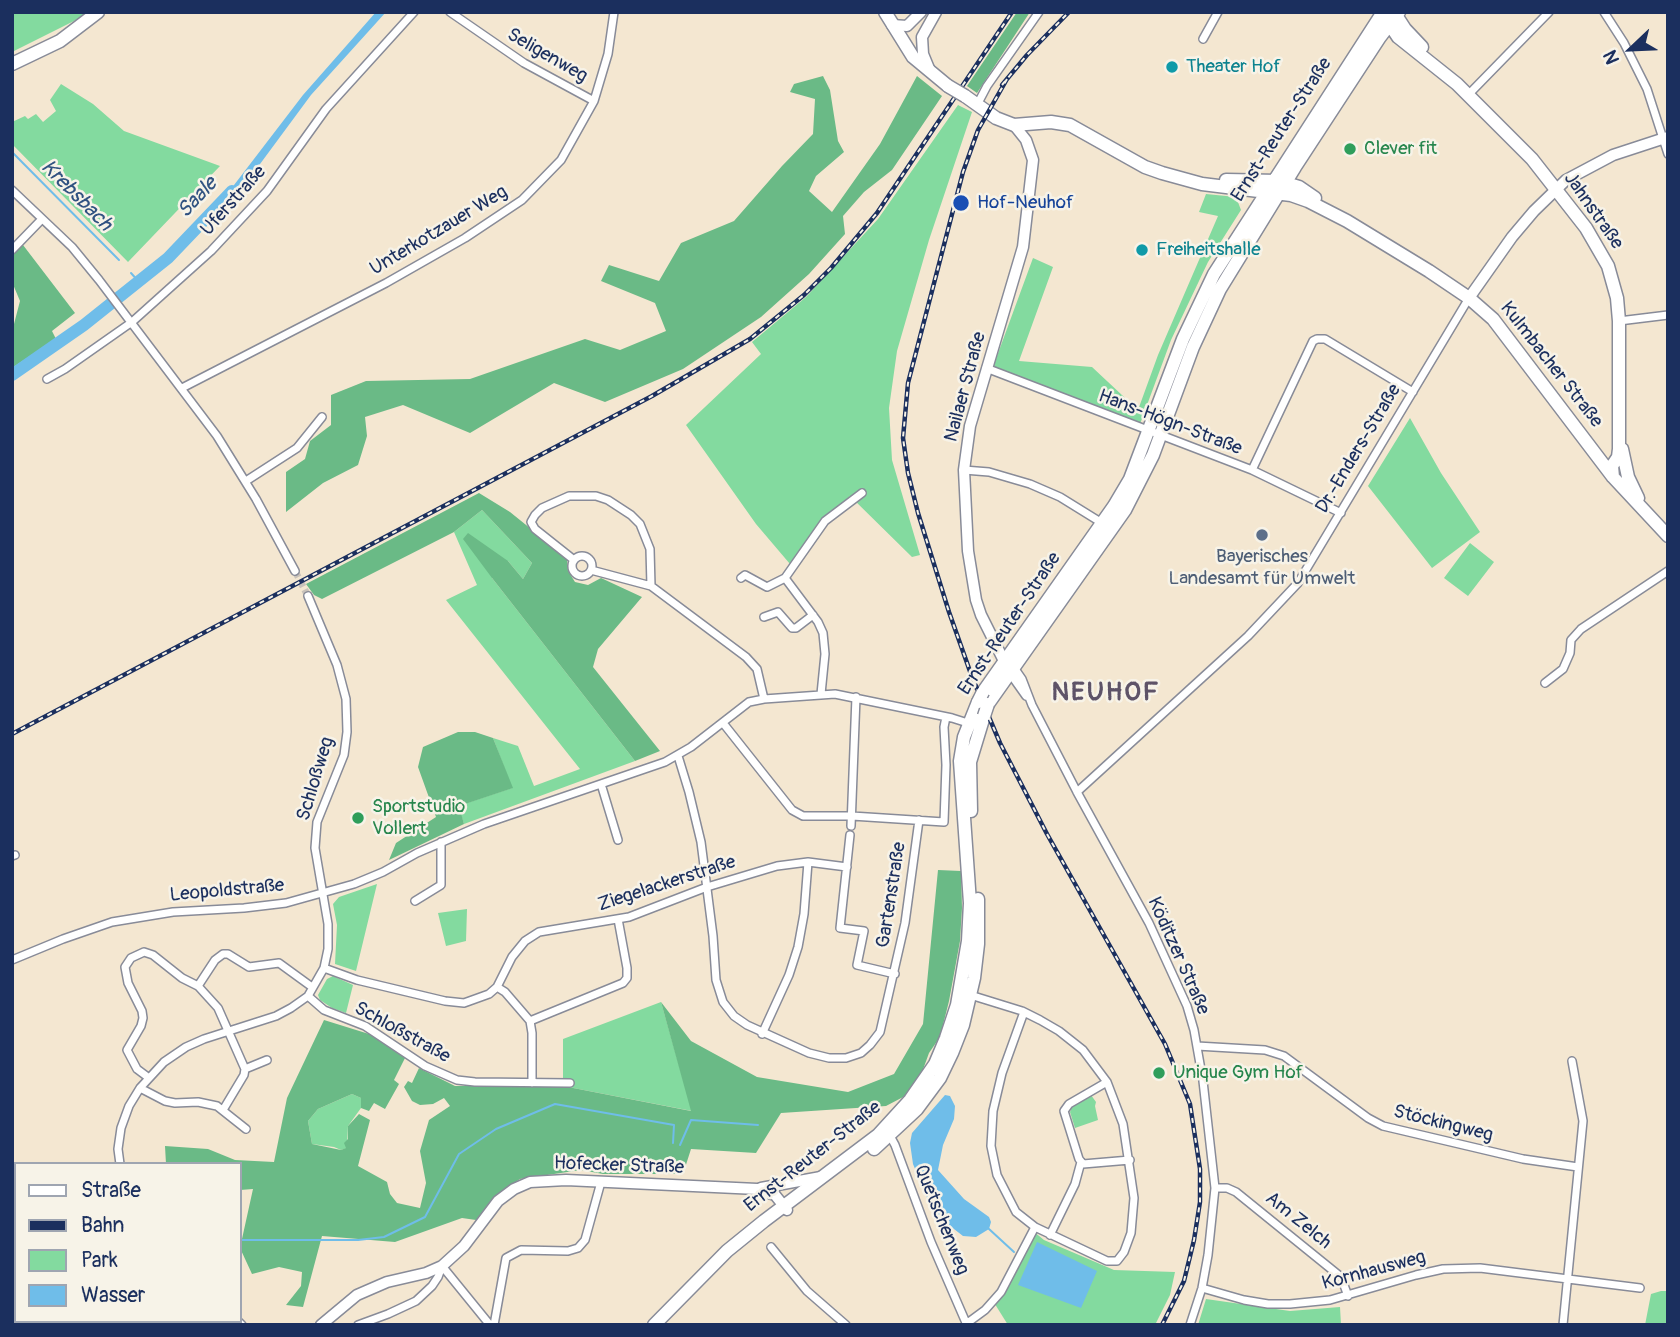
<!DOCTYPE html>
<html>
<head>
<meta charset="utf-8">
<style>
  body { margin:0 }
  #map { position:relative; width:1680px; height:1337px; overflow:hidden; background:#f4e7d1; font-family:Pangolin,sans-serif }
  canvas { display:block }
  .frame { position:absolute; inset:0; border:14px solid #1b2f5e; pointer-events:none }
  .legend { position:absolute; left:14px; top:1162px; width:228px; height:161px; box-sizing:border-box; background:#f7f3e8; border:2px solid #9fa5b1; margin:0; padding:9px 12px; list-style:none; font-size:21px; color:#1b2f5e }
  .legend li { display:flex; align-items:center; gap:14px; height:35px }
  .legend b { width:35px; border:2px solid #9fa5b1 }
  .north { position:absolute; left:1596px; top:14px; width:70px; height:70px; -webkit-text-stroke:5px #f7f3e8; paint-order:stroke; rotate:247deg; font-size:19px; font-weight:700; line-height:28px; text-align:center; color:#1b2f5e }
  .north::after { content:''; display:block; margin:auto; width:24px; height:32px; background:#1b2f5e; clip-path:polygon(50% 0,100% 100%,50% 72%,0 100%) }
</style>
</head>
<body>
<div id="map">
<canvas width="1680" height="1337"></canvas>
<div class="frame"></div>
<ul class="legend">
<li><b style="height:9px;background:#fff"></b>Straße</li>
<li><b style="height:9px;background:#1b2f5e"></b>Bahn</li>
<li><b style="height:19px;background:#83da9f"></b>Park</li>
<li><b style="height:19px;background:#6fbde9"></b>Wasser</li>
</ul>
<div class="north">N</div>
</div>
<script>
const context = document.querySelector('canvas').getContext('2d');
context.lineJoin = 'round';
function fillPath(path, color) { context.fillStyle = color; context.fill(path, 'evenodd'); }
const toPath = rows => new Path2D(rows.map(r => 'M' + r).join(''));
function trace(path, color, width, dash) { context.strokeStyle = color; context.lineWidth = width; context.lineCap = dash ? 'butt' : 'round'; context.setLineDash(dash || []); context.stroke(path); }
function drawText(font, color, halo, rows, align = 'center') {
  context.font = font + ' Pangolin,sans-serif'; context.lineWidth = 5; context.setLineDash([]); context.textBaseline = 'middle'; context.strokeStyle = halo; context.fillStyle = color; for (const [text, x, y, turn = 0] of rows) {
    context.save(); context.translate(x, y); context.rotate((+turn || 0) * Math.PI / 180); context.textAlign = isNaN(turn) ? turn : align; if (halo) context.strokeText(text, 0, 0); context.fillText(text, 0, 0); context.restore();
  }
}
const green = toPath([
  [12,12,86,12,82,17,12,52],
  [61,84,93,104,124,131,220,166,128,262,12,144,12,122,25,116,28,119,36,114,43,122,56,111,50,100],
  [958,105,972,112,929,240,897,351,889,408,892,460,920,555,912,557,850,496,790,564,756,524,686,425,761,354,752,342,806,297,878,219],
  [1206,194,1236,197,1241,210,1208,262,1171,340,1140,424,993,367,1033,258,1053,267,1019,361,1092,367,1138,410,1158,355,1218,216,1199,212],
  [1410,418,1441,473,1480,532,1432,568,1368,486],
  [482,510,532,563,523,579,508,561,492,578,635,761,464,824,458,806,512,788,493,738,518,746,534,786,580,769,446,600,477,585,454,532],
  [1470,543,1494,562,1468,596,1444,578],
  [377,884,356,971,335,964,337,925,333,904,339,897],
  [467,909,466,941,446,946,438,913],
  [333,976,353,985,346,1013,332,1008,320,1000,318,995,327,979],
  [661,1002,692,1111,563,1086,563,1039],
  [352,1094,361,1098,361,1108,348,1126,347,1148,341,1150,334,1147,312,1144,308,1121,318,1109],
  [1091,1095,1096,1102,1095,1106,1098,1120,1075,1128,1070,1112,1072,1106],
  [1033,1231,1044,1240,1114,1270,1175,1272,1170,1295,1155,1325,1008,1325,993,1301],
  [1661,1291,1668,1291,1668,1325,1645,1325,1651,1294],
  [1206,1299,1290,1311,1340,1307,1341,1325,1198,1325]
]);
const forest = toPath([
  [1017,12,1030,12,977,93,967,86],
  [823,76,830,90,838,141,844,152,816,176,809,191,832,212,880,144,917,76,942,96,892,170,864,192,843,216,845,234,809,274,761,317,683,369,605,402,554,383,470,433,403,405,365,417,367,436,358,465,323,483,286,512,286,472,305,459,310,441,331,425,331,395,366,381,470,379,585,339,620,350,666,331,655,303,601,281,609,265,659,281,681,243,734,221,782,166,813,134,815,99,790,92,794,84],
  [23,245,75,313,52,331,56,339,12,368,12,323,14,324,20,301,12,282,12,256],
  [479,493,510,512,567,558,568,571,575,582,588,585,601,578,642,597,598,649,593,667,660,751,635,761,492,578,463,539,468,533,508,561,523,579,532,563,482,510,454,532,322,599,314,595,306,584],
  [458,732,475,732,493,738,513,788,459,806,464,824,389,860,396,843,436,817,418,767,423,747],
  [938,870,961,871,962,908,960,941,949,1001,940,1037,929,1053,921,1075,907,1095,886,1106,781,1113,756,1153,691,1149,683,1174,603,1174,581,1170,520,1179,498,1194,476,1220,462,1218,395,1242,322,1236,303,1307,286,1305,301,1286,302,1272,279,1267,252,1274,240,1248,253,1189,240,1190,240,1164,166,1164,165,1146,208,1149,235,1160,274,1162,287,1098,324,1020,369,1034,405,1058,394,1080,399,1084,385,1109,374,1103,369,1111,361,1108,361,1098,352,1094,318,1109,308,1121,312,1144,341,1150,346,1148,344,1143,348,1139,348,1126,359,1114,370,1120,358,1166,387,1182,390,1194,397,1203,420,1208,426,1183,420,1151,429,1120,450,1106,444,1098,433,1104,420,1105,412,1101,404,1087,408,1081,412,1083,419,1068,455,1086,563,1086,691,1111,661,1002,691,1041,757,1077,848,1092,894,1074,923,1024]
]);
const water = toPath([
  [376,12,386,12,311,95,246,183,225,206,221,202,303,95],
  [945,1095,950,1096,955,1106,954,1119,943,1145,938,1170,964,1199,989,1217,991,1222,989,1229,976,1237,963,1236,945,1222,930,1205,913,1164,910,1143,912,1133],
  [1037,1242,1097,1271,1081,1308,1018,1285]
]);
const stream = toPath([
  [12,152,119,260],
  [131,273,139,282],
  [680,1145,691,1120,758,1125],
  [12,1229,16,1230],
  [989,1229,1014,1252],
  [240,1240,358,1240,384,1237,425,1217,459,1154,496,1129,555,1104,674,1125,673,1143]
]);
const river = toPath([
  [12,375,84,325,168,258,232,191]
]);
const streetTunnel = toPath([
  [295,571,308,596]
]);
const street = toPath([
  [450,12,524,63,594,101],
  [1604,12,1624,43,1647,89,1668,154],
  [1203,39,1218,12],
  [1468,95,1549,12],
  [977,105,987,86,1039,12],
  [12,190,72,247,99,280,217,436,256,499,295,571],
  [12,250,42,219],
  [1619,321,1668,315],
  [986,368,1252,470,1341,513],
  [47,379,65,369,132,322,211,251,267,191,326,109,414,12],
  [182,388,386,283,465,238,522,200,561,160,594,101,608,54,614,12],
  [964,470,989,472,1030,484,1060,497,1102,523],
  [1252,470,1313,341,1317,339,1325,339,1413,392],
  [246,481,297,448,322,417],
  '572 566a10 10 0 1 1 20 0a10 10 0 1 1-20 0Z',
  [574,560,535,529,531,522,535,515,542,508,569,496,596,496,608,500,631,515,640,524,650,549,651,586],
  [591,570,651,586,746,657,757,669,764,699],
  [741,578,745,575,767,587,785,578],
  [764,617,778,612,792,628,796,628,813,615],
  [1013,666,1022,679,1032,705,1077,792,1149,923,1187,1006,1194,1030,1203,1081,1215,1188,1208,1255,1202,1288,1190,1325],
  [1009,672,1026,696],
  [1545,683,1563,669,1570,653,1571,640,1581,629,1668,571],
  [821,694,825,654,823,633,818,622,785,578,825,521,862,493],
  [723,723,792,810,803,816,852,816,944,822,946,765,944,727,946,717],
  [678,756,689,792,701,842,713,936,716,980,723,1002,734,1016,747,1025,809,1053,829,1058,846,1058,861,1053,870,1045,880,1032,905,923,919,820],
  [601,784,618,840],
  [1077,792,1248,636,1298,583,1469,298],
  [851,826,856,697],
  [850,835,840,928,864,931,857,965,895,974],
  [12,856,15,855],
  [415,901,441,885,441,842],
  [12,960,63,939,112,922,173,912,244,908,286,903,354,884,383,872,417,853,484,824,665,762,691,747,749,702,764,699,835,694,952,718,971,724],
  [324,968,357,980,445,1001,464,1003,489,994,497,987,512,957,525,941,539,932,629,917,707,887,777,866,808,862,847,867],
  [198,986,215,960,223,954,228,954,249,967,279,963,312,987],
  [497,987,505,992,530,1021,532,1033,532,1083],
  [967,994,1022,1011,1040,1020,1059,1031,1083,1050,1107,1082,1123,1124,1134,1198,1131,1233,1124,1252,1117,1261,1107,1261,1035,1227,1016,1212,997,1175,991,1146,993,1111,1002,1073,1024,1012],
  [308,996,324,1010,365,1026,425,1066,457,1080,475,1082,570,1083],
  [530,1021,623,983,627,978,627,968,618,919],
  [762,1034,789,975,798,947,804,914,808,862],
  [1197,1046,1265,1050,1284,1056,1368,1118,1383,1126,1523,1159,1578,1167],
  [245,1069,267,1060],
  [149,1078,137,1069,127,1050,141,1026,143,1018,142,1011,128,983,125,967,131,958,144,952,153,955,182,978,198,986,218,1008,245,1069,244,1075,223,1110],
  [1107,1082,1069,1104,1064,1111,1079,1159,1083,1164,1130,1160],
  [140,1088,165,1101,175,1103,198,1102,217,1106,246,1129],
  [889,1134,895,1145,931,1242,967,1325],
  [120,1164,118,1149,121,1128,129,1106,140,1088,164,1062,186,1047,204,1039,276,1016,291,1008,308,996,324,968,328,949,328,924,315,848,317,822,344,755,347,732,346,699,337,665,308,596],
  [1215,1188,1227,1188,1236,1192,1341,1277,1348,1296],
  [1050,1235,1075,1184,1081,1162],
  [771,1247,807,1291,846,1325],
  [442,1266,490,1325],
  [1202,1288,1244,1300,1268,1304,1290,1304,1330,1300,1416,1275,1443,1269,1480,1268,1640,1288],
  [12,1306,16,1308],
  [45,1321,54,1325],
  [238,1321,242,1325],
  [966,1324,985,1310,1001,1292,1035,1227],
  [145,1325,152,1321],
  [358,1325,388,1314,416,1301,432,1286,438,1277,442,1266],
  [494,1325,506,1258,521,1250,568,1251,578,1248,585,1240,601,1182],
  [1563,1325,1583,1121,1572,1061]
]);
const secondary = toPath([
  [892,25,907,26,921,12],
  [930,71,923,54,922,37,936,12],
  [1469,298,1512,237,1534,211,1566,180,1613,155,1668,137],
  [1007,667,981,615,976,600,968,551,964,470,970,426,1023,247,1033,160,1026,140,1014,125],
  [761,1188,821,1177],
  [321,1325,357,1295,387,1282,426,1273,442,1266,464,1246,498,1201,514,1189,530,1182,566,1180,757,1189,775,1195,787,1210]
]);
const primary = toPath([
  [885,12,913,57,948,86],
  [1394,12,1405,29,1422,47],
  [1386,19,1398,37,1457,84,1532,159,1586,228,1608,266,1617,298,1619,321,1619,449,1618,457,1612,466,1613,477],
  [12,64,60,41,98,12],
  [965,96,996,118,1014,125,1051,122,1070,125,1145,167,1162,173,1202,184,1291,195,1308,201,1347,221,1429,271,1469,298,1493,319,1613,477,1668,536],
  [1226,180,1279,181,1299,187,1315,198],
  [1622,449,1628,477,1638,498],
  [983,692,1114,506,1130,479,1183,339,1214,274,1383,12],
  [988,704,1125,510,1153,455,1193,347,1220,289,1295,167,1380,37,1399,12],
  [971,811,970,762,984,716],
  [874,1149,917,1109,940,1078,952,1053,963,1025,974,978,978,944,978,899],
  [654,1325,727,1251,764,1221,878,1135,910,1100,935,1064,946,1038,957,1005,968,941,970,903,960,761,964,737,978,702]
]);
const rail = toPath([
  [1007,79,978,130,963,172,908,383,903,438,908,473,918,513,949,612,972,677,1000,743,1047,834,1165,1044,1190,1104,1200,1169,1200,1202,1194,1240,1184,1281,1162,1325],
  [1002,85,1027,55,1069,12],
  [12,734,652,396,750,339,804,295,831,268,877,213,1012,12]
]);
const primaryBridge = toPath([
  [948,86,965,96],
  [978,702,983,692],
  [984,716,988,704]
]);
const markers = [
  [1172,67,7,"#0f9aa8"],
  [1350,149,7,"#2e9e5b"],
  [961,203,9,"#1a4fb4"],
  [1142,250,7,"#0f9aa8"],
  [1262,535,7,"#5c6f8a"],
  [358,818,7,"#2e9e5b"],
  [1159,1073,7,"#2e9e5b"]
];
const streetNames = [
  ["Seligenweg",547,56,30],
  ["Ernst-Reuter-Straße",1282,130,-57],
  ["Uferstraße",234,201,-48],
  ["Jahnstraße",1593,211,55],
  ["Unterkotzauer Weg",439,231,-31],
  ["Kulmbacher Straße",1551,365,52],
  ["Nailaer Straße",966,387,-75],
  ["Hans-Högn-Straße",1170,423,21],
  ["Dr.-Enders-Straße",1359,449,-59],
  ["Ernst-Reuter-Straße",1010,624,-56],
  ["Schloßweg",316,779,-73],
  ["Ziegelackerstraße",667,884,-18],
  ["Leopoldstraße",227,891,-5],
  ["Gartenstraße",892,895,-81],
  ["Köditzer Straße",1178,956,66],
  ["Schloßstraße",402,1033,29],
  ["Stöckingweg",1443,1124,14],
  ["Ernst-Reuter-Straße",813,1157,-38],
  ["Hofecker Straße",619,1166,2],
  ["Quetschenweg",941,1220,68],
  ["Am Zelch",1298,1221,39],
  ["Kornhausweg",1374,1271,-15]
];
const cultureNames = [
  ["Theater Hof",1186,67],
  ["Freiheitshalle",1156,250]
];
const leisureNames = [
  ["Clever fit",1364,149],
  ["Sportstudio",372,807],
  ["Vollert",372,829],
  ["Unique Gym Hof",1173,1073]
];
const transitNames = [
  ["Hof-Neuhof",977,203]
];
const serviceNames = [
  ["Bayerisches",1262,557],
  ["Landesamt für Umwelt",1262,579]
];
const waterNames = [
  ["Krebsbach",76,196,45],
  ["Saale",198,198,-47]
];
const districtNames = [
  ["NEUHOF",1106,693]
];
fillPath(green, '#83da9f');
fillPath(forest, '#6aba86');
fillPath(water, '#6fbde9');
trace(stream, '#6fbde9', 2);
trace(river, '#6fbde9', 12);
trace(streetTunnel, '#c9c2ba', 7, [7, 3.5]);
trace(street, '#888b98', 10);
trace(secondary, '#888b98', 13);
trace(primary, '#888b98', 15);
trace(street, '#fff', 7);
trace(secondary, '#fff', 10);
trace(primary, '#fff', 12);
trace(rail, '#1b2f5e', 4.5);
trace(rail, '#f7f3e8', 2, [5]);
trace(primaryBridge, '#888b98', 15, []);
trace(primaryBridge, '#fff', 12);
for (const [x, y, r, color] of markers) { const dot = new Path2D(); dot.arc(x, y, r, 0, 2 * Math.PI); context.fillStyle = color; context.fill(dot); trace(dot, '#f7f3e8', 2.5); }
drawText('19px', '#1b2f5e', '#f7f3e8', streetNames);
drawText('19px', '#0d838f', '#f7f3e8', cultureNames, 'left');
drawText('19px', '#27864d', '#f7f3e8', leisureNames, 'left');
drawText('19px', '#164399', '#f7f3e8', transitNames, 'left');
drawText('19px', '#4e5e75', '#f7f3e8', serviceNames);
drawText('italic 21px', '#305281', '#f7f3e8', waterNames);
context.letterSpacing = '2px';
drawText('bold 26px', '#5e5368', '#f7f3e8', districtNames);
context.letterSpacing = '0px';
</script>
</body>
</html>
